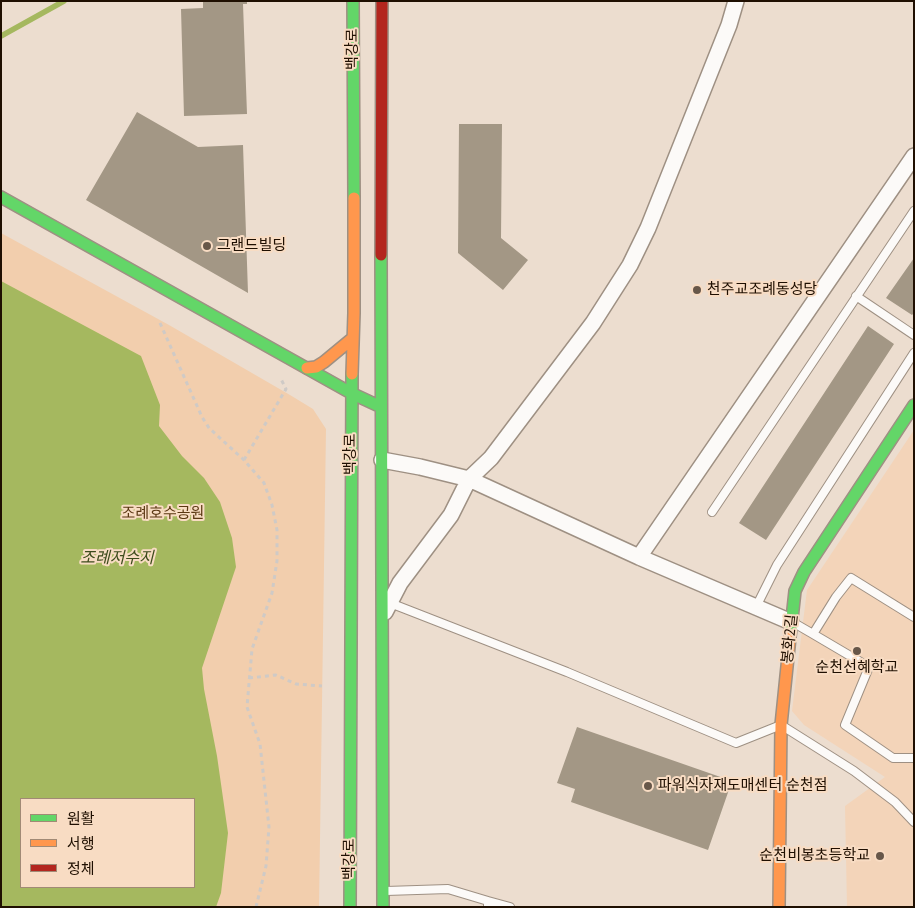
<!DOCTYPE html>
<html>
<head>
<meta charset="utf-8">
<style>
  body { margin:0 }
  #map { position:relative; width:915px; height:908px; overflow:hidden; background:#ecddcf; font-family:"PT Sans","Noto Sans KR",sans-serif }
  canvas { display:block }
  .frame { position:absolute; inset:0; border:2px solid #1f0f01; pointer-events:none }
  .legend { position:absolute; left:20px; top:798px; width:175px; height:90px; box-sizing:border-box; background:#f8dcc3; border:1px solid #a18a75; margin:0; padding:6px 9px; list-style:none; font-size:15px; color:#1f0f01 }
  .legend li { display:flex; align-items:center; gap:10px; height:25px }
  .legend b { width:25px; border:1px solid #a18a75 }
</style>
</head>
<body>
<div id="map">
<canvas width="915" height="908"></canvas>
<div class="frame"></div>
<ul class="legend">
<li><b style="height:6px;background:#63d668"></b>원활</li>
<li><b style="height:6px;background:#ff974d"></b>서행</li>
<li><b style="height:6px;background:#b3261e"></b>정체</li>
</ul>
</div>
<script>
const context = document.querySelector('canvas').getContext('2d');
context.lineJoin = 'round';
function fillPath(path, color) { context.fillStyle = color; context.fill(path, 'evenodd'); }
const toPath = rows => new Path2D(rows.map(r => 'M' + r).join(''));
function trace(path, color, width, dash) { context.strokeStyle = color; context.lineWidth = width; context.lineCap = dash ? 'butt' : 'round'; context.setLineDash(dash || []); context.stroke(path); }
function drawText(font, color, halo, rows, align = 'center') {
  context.font = font + ' "PT Sans","Noto Sans KR",sans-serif'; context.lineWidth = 4; context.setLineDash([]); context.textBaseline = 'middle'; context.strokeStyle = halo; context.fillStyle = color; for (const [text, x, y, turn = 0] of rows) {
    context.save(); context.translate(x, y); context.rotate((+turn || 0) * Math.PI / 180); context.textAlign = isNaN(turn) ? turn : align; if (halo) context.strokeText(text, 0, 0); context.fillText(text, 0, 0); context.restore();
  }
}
const built = toPath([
  [914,430,914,907,847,907,845,806,885,777,804,725,792,711,807,590]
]);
const green = toPath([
  [1,233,169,325,290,395,313,409,326,429,319,907,1,907],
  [21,799,194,799,194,887,21,887]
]);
const water = toPath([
  [1,281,141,356,160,405,159,426,182,456,204,478,220,502,232,538,236,567,202,668,204,689,217,756,228,833,221,893,216,907,1,907],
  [21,799,194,799,194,887,21,887]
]);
const stream = toPath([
  [1,36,64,1]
]);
const building = toPath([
  [203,1,247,1,247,4,243,4,247,114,184,116,181,9,203,8],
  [137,112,198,147,243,145,248,293,86,200],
  [459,124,502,124,501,238,528,260,503,290,458,253],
  [914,258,914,313,912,315,886,298],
  [868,326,894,344,766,540,739,523],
  [577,727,732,781,708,850,571,802,575,789,557,783]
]);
const path = toPath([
  [160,323,202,417,209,428,244,460,264,483,272,505,277,530,277,561,272,593,252,649,247,707,260,744,269,827,266,866,256,907],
  [244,460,286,389,280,377],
  [249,678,276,675,296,684,322,686]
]);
const lane = toPath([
  [856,296,914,335],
  [712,512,914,211],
  [390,603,567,672,736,743,781,725,854,771,895,802,914,822],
  [756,607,777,565,914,353],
  [794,623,813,634,836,597,851,578,914,617],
  [813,634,869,667,845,725,893,758,914,758],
  [386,891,448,889,488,901,488,907],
  [488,901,510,907]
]);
const street = toPath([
  [382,460,420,467,469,479,639,557,791,622],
  [639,557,914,156],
  [385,612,400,583,451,515,469,479,491,458,593,323,630,265,648,228,729,25,736,1]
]);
const fast = toPath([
  [353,1,354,198],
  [1,197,351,393,381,407],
  [381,255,383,907],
  [790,637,795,591,804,572,914,405],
  [350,907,352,374]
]);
const slow = toPath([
  [307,368,316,367,324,362,353,338],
  [352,374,354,313,354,198],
  [779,907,781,725,790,637]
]);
const jam = toPath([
  [381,255,382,1]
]);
const markers = [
  [207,246,5,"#675749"],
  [697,290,5,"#675749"],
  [857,651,5,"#675749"],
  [648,786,5,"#675749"],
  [880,856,5,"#675749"]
];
const streetNames = [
  ["백강로",353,49,-90],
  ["백강로",351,454,-90],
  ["봉화2길",790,639,-84],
  ["백강로",350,859,-90]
];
const poiNames = [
  ["그랜드빌딩",217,246],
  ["천주교조례동성당",707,290],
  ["순천선혜학교",857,668,"center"],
  ["파워식자재도매센터 순천점",658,786],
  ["순천비봉초등학교",870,856,"right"]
];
const parkNames = [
  ["조례호수공원",163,514]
];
const waterNames = [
  ["조례저수지",117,558]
];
fillPath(built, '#f3d4b9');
fillPath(green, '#f2cead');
fillPath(water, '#a5b85f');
trace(stream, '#a5b85f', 5.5);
fillPath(building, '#a39785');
trace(lane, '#9e9083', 10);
trace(street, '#9e9083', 18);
trace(fast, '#9e9083', 14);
trace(slow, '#9e9083', 14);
trace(jam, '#9e9083', 14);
trace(path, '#cfcac6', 3, [4, 4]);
trace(lane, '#fcfaf8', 8);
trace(street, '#fcfaf8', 15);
trace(fast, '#63d668', 11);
trace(slow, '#ff974d', 11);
trace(jam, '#b3261e', 11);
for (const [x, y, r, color] of markers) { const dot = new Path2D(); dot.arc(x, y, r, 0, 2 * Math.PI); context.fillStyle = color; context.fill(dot); trace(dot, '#f8dcc3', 2); }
drawText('15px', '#1f0f01', '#f8dcc3', streetNames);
drawText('15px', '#1f0f01', '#f8dcc3', poiNames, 'left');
drawText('15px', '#5a3712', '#f8dcc3', parkNames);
drawText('italic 16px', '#3d4b1c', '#f8dcc3', waterNames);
</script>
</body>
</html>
